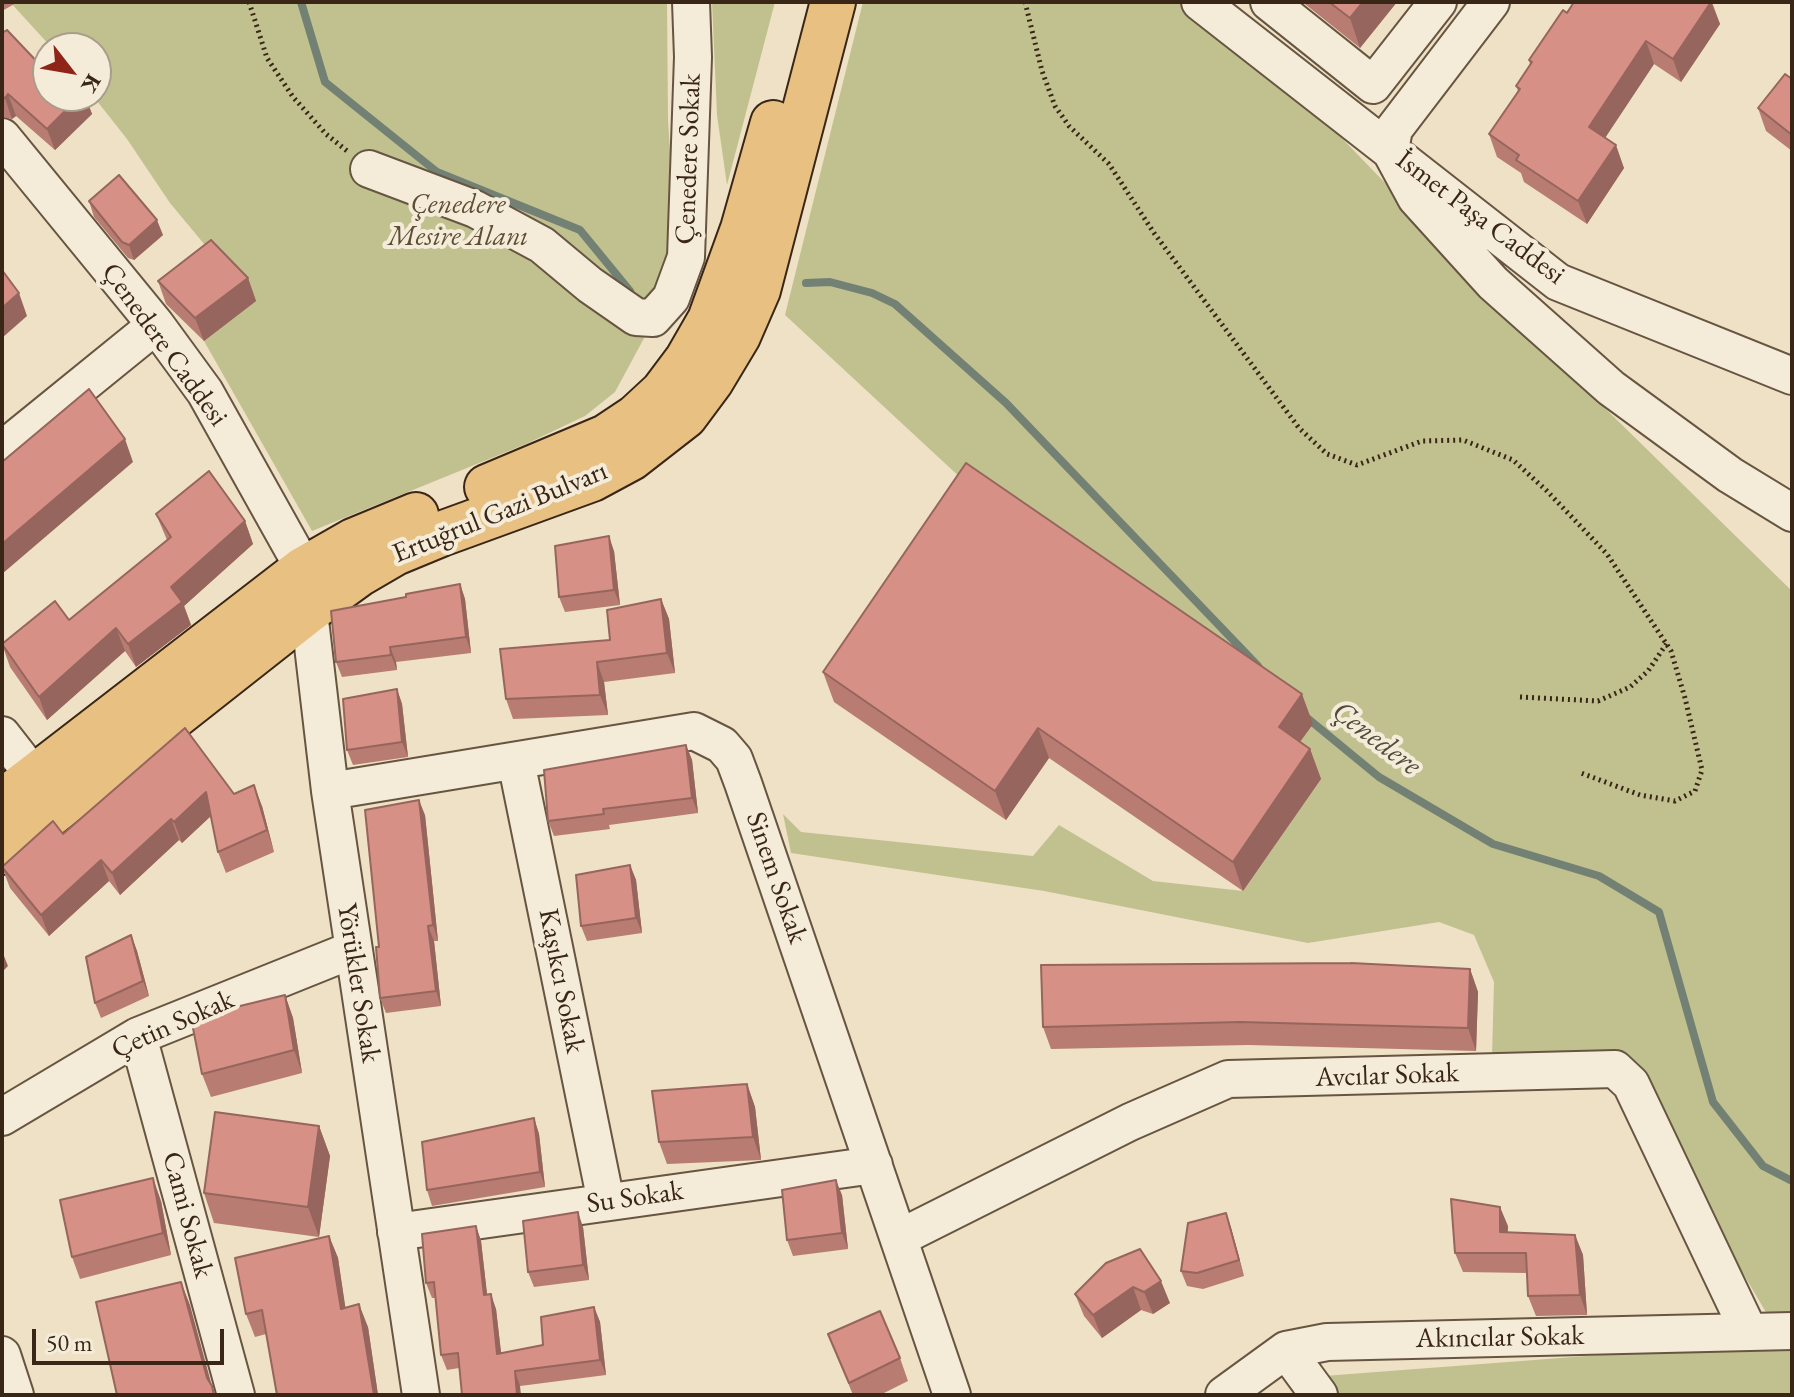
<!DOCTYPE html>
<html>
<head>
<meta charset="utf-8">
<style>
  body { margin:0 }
  #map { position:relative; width:1794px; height:1397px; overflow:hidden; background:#eee1c5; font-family:"EB Garamond",serif }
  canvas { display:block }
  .frame { position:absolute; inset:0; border:4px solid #3a2616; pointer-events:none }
  .north { position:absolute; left:32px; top:32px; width:80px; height:80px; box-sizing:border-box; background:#f4ecd9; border:2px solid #aa9d8b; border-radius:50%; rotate:121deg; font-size:22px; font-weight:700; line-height:32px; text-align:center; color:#3a2616 }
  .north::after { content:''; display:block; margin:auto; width:28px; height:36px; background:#8f2418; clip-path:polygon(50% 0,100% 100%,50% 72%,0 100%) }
  .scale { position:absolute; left:32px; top:1329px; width:192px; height:36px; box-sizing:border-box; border:4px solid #3a2616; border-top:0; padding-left:10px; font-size:24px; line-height:28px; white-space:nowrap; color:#3a2616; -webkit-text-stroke:6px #f4ecd9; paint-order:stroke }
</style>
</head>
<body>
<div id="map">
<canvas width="1794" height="1397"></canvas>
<div class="frame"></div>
<div class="north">K</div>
<div class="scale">50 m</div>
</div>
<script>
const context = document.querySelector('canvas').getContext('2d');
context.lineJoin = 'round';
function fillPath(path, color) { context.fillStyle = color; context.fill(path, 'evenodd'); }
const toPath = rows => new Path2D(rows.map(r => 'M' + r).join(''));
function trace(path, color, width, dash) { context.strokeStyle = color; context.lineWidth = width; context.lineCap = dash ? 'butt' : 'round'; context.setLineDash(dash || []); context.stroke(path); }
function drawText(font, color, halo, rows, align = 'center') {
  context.font = font + ' "EB Garamond",serif'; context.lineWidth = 8; context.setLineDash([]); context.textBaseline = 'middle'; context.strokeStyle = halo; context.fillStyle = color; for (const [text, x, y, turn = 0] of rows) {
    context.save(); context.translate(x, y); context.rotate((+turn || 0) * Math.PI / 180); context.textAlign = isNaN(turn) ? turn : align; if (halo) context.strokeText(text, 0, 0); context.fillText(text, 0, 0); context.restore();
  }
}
const green = toPath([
  [10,2,667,2,668,120,675,228,649,329,615,392,585,416,526,444,312,531,204,341,255,301,219,262,170,203,127,139,93,96,96,96,96,48,52,48],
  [712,2,775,2,727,185,717,115],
  [863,2,1187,2,1330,126,1576,380,1792,591,1792,1395,1338,1395,1324,1376,1783,1341,1631,1084,1492,1057,1494,982,1474,935,1439,922,1308,943,1044,891,791,853,783,814,801,832,1033,856,1059,825,1153,881,1243,891,1321,779,1290,757,1313,723,977,493,785,315]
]);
const stream = toPath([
  [301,2,325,82,437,172,580,230,630,291],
  [806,283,830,282,872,293,895,304,1006,403,1258,666],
  [1306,717,1379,777,1493,844,1599,876,1659,912,1713,1102,1763,1166,1792,1181]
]);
const path = toPath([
  [249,2,267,58,293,97,326,134,347,151],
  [1025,2,1042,71,1055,106,1069,126,1109,164,1154,233,1299,428,1327,454,1357,465,1422,441,1463,440,1513,460,1547,491,1607,554,1671,651,1685,698,1702,770,1695,791,1675,801,1640,795,1581,773],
  [1520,697,1598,701,1630,687,1648,671,1667,643]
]);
const minor = toPath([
  [1200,2,1558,282,1792,376],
  [1269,2,1373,85,1438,2],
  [1491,2,1394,129,1390,150,1416,198,1493,283,1611,388,1730,475,1792,513],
  [2,137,156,325,205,392,304,569,330,791,421,1395],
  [369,169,475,209,542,245,590,285,636,317,653,318,671,298,686,257,693,57,691,2],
  [2,450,156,325],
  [2,735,34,776],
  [516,761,606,1202],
  [330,791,694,731,722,745,734,759,743,783,952,1395],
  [138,1036,236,1395],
  [2,1117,138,1036,352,950],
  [396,1232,874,1165],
  [899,1238,1130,1122,1228,1079,1615,1069,1631,1084,1749,1332],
  [1286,1350,1319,1395],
  [2,1355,15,1395],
  [1224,1395,1286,1350,1327,1342,1792,1331]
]);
const major = toPath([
  [487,487,606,437,636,417,663,392,687,360,710,320,743,229,773,123],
  [2,802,304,569,353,541,416,515],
  [2,852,308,611,359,574,395,553,441,534,592,479,631,458,685,416,711,381,738,336,758,290,833,2]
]);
const wall = toPath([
  [2,2,18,2,2,11],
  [1304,2,1397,2,1360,48,1305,4],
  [1574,2,1712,2,1720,24,1681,82,1654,64,1605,138,1624,168,1587,224,1524,182,1521,173,1497,157,1489,134,1518,91,1516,86,1530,65,1529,60],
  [2,33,48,96,85,96,92,114,55,150,16,116,12,119,2,117],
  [1792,79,1792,151,1766,131,1758,108],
  [89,201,163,235,134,260,128,258,94,217],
  [248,278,256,301,204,341,166,304,158,281],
  [156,514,245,521,253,544,184,606,191,625,136,667,125,651,47,720,10,667,2,644,69,620,167,540],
  [614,551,620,605,565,612,559,597],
  [460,584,465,599,471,653,396,662,397,670,342,677,336,662,406,597],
  [661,599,669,619,675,673,604,682,608,715,513,719,506,699,610,640],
  [823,672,1313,724,1300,742,1310,749,1321,779,1243,891,1049,758,1006,820,834,702],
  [397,689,402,704,408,757,353,765,347,750],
  [686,745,692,760,698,813,609,825,610,829,554,836,548,821],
  [234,794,262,806,274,852,226,873,218,852,211,816,182,843,179,840,120,895,109,881,49,936,10,888,2,867,63,834],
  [425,815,438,941,434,941,441,1006,386,1013,380,998,379,947],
  [630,865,636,880,642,933,587,941,581,926],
  [131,935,137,951,149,996,101,1018,95,1003],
  [1470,969,1478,992,1476,1051,1248,1045,1051,1049,1043,1027],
  [285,995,293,1018,302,1073,211,1097,202,1074],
  [747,1084,755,1107,761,1160,667,1164,659,1142],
  [534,1118,539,1134,545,1187,432,1206,427,1190],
  [319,1126,330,1156,319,1237,214,1223,204,1193],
  [842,1195,848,1249,793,1256,787,1240],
  [161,1201,171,1255,80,1279,72,1257],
  [1226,1213,1231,1228,1244,1276,1203,1289,1187,1286,1181,1271],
  [476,1226,481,1241,487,1295,496,1309,501,1353,543,1345,594,1307,600,1322,606,1375,520,1386,459,1368,447,1370,441,1355,436,1298,432,1298,426,1283],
  [1508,1226,1507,1232,1575,1235,1583,1255,1587,1315,1536,1316,1528,1296,1527,1273,1463,1272,1455,1253],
  [583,1227,589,1280,534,1287,528,1272],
  [329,1236,338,1258,345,1308,368,1327,378,1395,277,1395,266,1334,255,1337,246,1314],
  [1106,1263,1170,1303,1153,1314,1141,1310,1102,1338,1084,1316,1075,1294],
  [828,1334,900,1358,908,1381,880,1395,853,1395]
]);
const shadedWall = toPath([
  [1363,2,1397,2,1360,48,1350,18],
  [1711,2,1720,24,1681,82,1673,59],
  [1646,41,1654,64,1597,150,1589,127],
  [8,94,16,116,12,119,5,98],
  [80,96,85,96,92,114,55,150,47,129],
  [1616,145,1624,168,1587,224,1578,201],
  [157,220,163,235,134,260,129,245],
  [248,278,256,301,204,341,195,318],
  [19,293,27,316,2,338,2,308],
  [125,439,133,462,2,574,2,544],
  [245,521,253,544,184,606,191,625,136,667,128,644,171,587],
  [609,536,614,551,620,605,614,590],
  [460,584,465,599,471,653,466,637],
  [661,599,669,619,675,673,667,653],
  [116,628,125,651,47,720,39,697],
  [390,647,396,662,397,670,391,655],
  [597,662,604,682,608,715,600,695],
  [397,689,402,704,408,757,402,742],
  [1302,694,1313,724,1289,757,1279,727],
  [1038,728,1049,758,1006,820,995,791],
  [686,745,692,760,698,813,692,798],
  [1310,749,1321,779,1243,891,1233,862],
  [254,785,262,806,274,852,267,830],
  [206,792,214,813,182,843,174,822],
  [419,800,425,815,438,941,433,925],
  [171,819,179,840,120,895,112,873],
  [101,860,109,881,49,936,41,915],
  [630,865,636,880,642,933,636,918],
  [428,926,434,941,441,1006,436,991],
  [131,935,137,951,149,996,143,981],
  [2,951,8,966,2,972],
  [1470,969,1478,992,1476,1051,1468,1028],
  [285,995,293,1018,302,1073,294,1050],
  [747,1084,755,1107,761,1160,753,1137],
  [534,1118,539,1134,545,1187,540,1172],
  [319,1126,330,1156,319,1237,308,1207],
  [153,1178,161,1201,171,1255,163,1233],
  [836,1180,842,1195,848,1249,842,1233],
  [1500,1207,1508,1226,1507,1252,1500,1232],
  [578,1212,583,1227,589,1280,583,1265],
  [1226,1213,1231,1228,1244,1276,1239,1260],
  [476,1226,481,1241,489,1311,484,1295],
  [1575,1235,1583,1255,1587,1315,1580,1295],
  [329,1236,338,1258,349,1331,341,1309],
  [1161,1281,1170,1303,1153,1314,1144,1292],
  [181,1282,190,1305,213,1390,212,1386,215,1395,214,1395,207,1378],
  [1133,1287,1141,1310,1102,1338,1093,1315],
  [491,1294,496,1309,503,1369,497,1354],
  [359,1304,368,1327,378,1395,374,1395],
  [594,1307,600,1322,606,1375,600,1360],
  [515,1371,520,1386,521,1395,517,1395]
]);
const building = toPath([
  [1329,2,1363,2,1350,18,1329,2],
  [1574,2,1711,2,1673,59,1646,41,1589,127,1616,145,1578,201,1516,160,1519,155,1489,134,1520,89,1516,86,1532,62,1529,60,1563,10,1567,13,1574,2],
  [7,30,43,68,48,63,48,96,80,96,47,129,8,94,5,98,2,97,2,33,7,30],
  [1785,74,1792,79,1792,135,1758,108,1785,74],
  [119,175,157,220,129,245,122,242,89,201,119,175],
  [211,240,248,278,195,318,158,281,211,240],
  [2,270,19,293,2,308,2,270],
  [89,389,125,439,2,544,2,462,89,389],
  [966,463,1302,694,1279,727,1310,749,1233,862,1038,728,995,791,823,672,966,463],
  [209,471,245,521,171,587,182,602,128,644,116,628,39,697,2,644,55,601,69,620,171,537,156,514,209,471],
  [609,536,614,590,559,597,555,546,609,536],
  [460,584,466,637,390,647,391,655,336,662,331,611,406,597,406,594,460,584],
  [661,599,667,653,597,662,600,695,506,699,500,649,610,640,607,610,661,599],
  [397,689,402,742,347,750,343,699,397,689],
  [185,728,234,794,254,785,267,830,218,852,206,792,174,822,171,819,112,873,101,860,41,915,2,867,53,821,63,834,185,728],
  [686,745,692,798,603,809,604,814,548,821,544,770,686,745],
  [419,800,433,925,428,926,436,991,380,998,376,947,379,947,365,810,419,800],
  [630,865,636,918,581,926,576,875,630,865],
  [131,935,143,981,95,1003,86,957,131,935],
  [1351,963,1470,969,1468,1028,1240,1022,1043,1027,1041,965,1351,963],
  [285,995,294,1050,202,1074,191,1018,285,995],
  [747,1084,753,1137,659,1142,652,1091,747,1084],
  [215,1112,319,1126,308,1207,204,1193,215,1112],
  [534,1118,540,1172,427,1190,422,1142,534,1118],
  [153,1178,163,1233,72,1257,60,1200,153,1178],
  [836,1180,842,1233,787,1240,782,1190,836,1180],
  [1451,1199,1500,1207,1500,1232,1575,1235,1580,1295,1528,1296,1526,1253,1455,1253,1451,1199],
  [578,1212,583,1265,528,1272,523,1221,578,1212],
  [1226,1213,1239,1260,1197,1273,1181,1271,1188,1223,1226,1213],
  [476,1226,484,1295,491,1294,497,1354,543,1345,541,1317,594,1307,600,1360,515,1371,517,1395,462,1395,458,1353,441,1355,434,1282,426,1283,422,1234,476,1226],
  [329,1236,341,1309,359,1304,374,1395,277,1395,262,1310,246,1314,235,1258,329,1236],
  [1140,1249,1161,1281,1144,1292,1133,1287,1093,1315,1075,1294,1106,1263,1140,1249],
  [181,1282,207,1378,212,1386,214,1395,117,1395,96,1302,181,1282],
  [880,1311,900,1358,849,1383,828,1334,880,1311]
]);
const streetNames = [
  ["Çenedere Sokak",689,159,-88],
  ["İsmet Paşa Caddesi",1480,218,37],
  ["Çenedere Caddesi",164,345,54],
  ["Ertuğrul Gazi Bulvarı",500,513,-22],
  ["Sinem Sokak",776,878,71],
  ["Kaşıkcı Sokak",561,981,79],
  ["Yörükler Sokak",358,983,81],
  ["Çetin Sokak",173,1025,-24],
  ["Avcılar Sokak",1387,1076,-2],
  ["Su Sokak",635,1198,-8],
  ["Cami Sokak",187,1215,75],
  ["Akıncılar Sokak",1500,1338,-1]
];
const parkNames = [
  ["Çenedere",458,205],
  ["Mesire Alanı",458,237]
];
const waterNames = [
  ["Çenedere",1376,739,37]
];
fillPath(green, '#c1c18f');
trace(stream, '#738174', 8);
trace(minor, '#675542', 40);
trace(major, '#3a2616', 48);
trace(path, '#3a2616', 5, [2, 4]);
trace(minor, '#f4ecd9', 36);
trace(major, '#e7c082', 44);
fillPath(wall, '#b87c72');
fillPath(shadedWall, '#96655d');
fillPath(building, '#d69085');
trace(building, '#96655d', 2);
drawText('28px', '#3a2616', '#f4ecd9', streetNames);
drawText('italic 28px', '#5c4d34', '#f4ecd9', parkNames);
drawText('italic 30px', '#524c3d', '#f4ecd9', waterNames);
</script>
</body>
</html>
